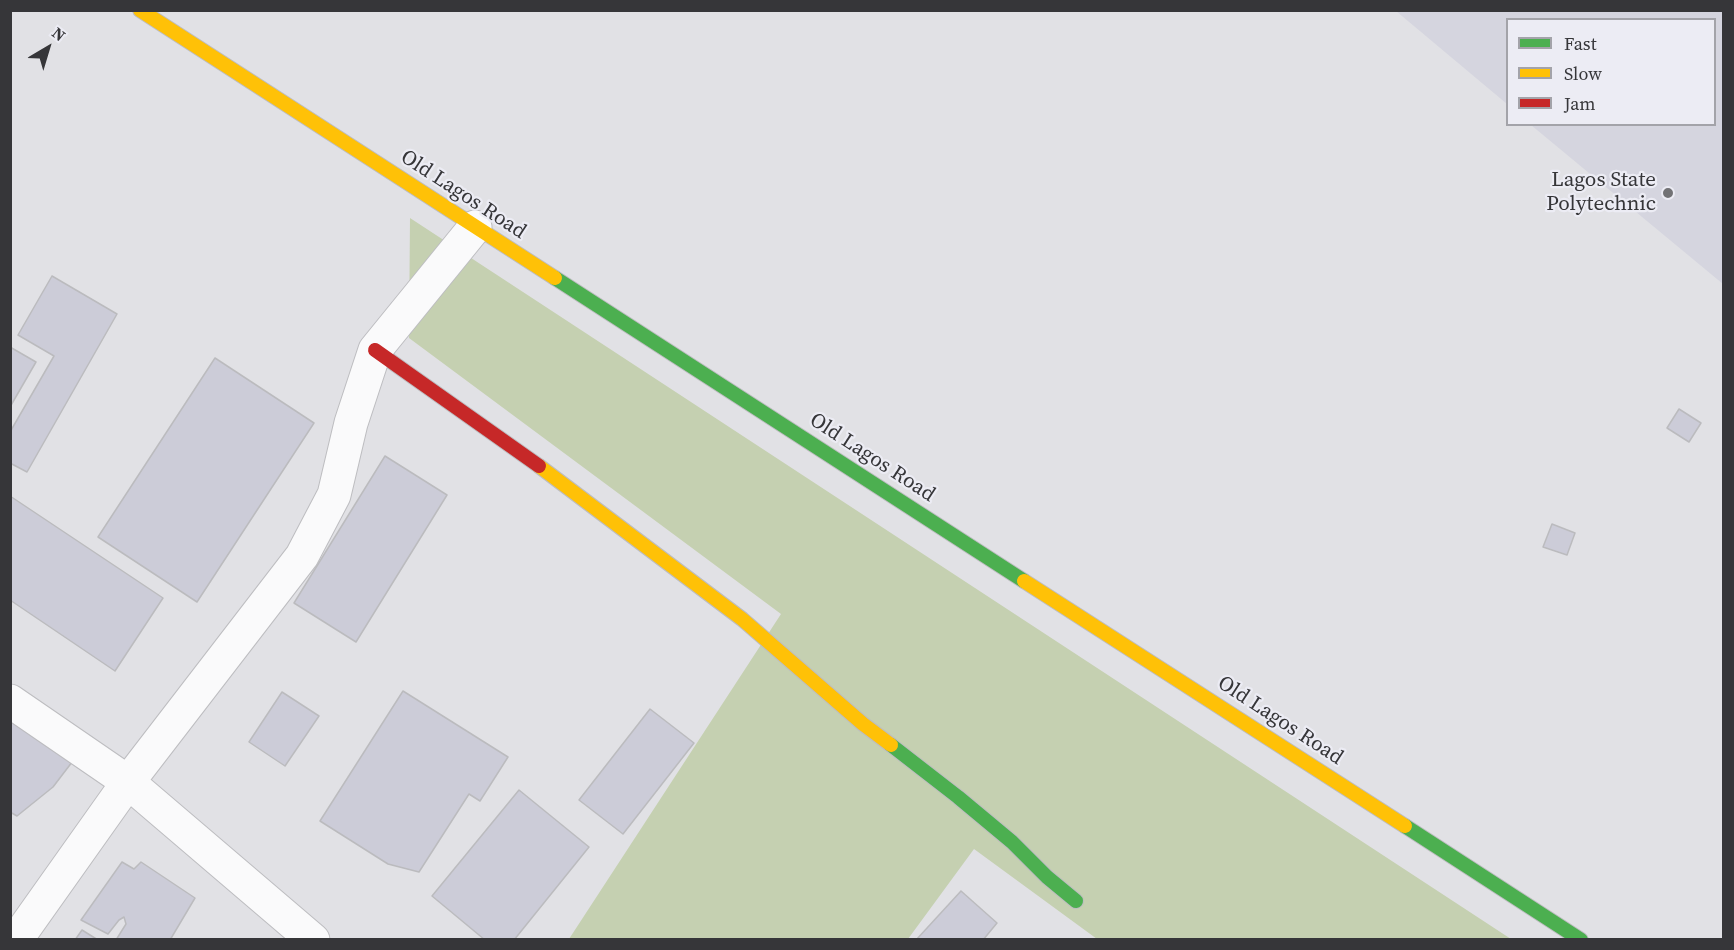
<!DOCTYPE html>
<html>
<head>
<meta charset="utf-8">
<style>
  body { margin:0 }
  #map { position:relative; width:1734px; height:950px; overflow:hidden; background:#e1e1e5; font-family:"Source Serif 4",serif }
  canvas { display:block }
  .frame { position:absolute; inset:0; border:12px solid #363639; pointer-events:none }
  .legend { position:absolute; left:1506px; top:18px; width:210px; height:108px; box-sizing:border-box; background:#ececf4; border:2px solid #a3a3a9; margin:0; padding:8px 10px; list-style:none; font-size:18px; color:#363639 }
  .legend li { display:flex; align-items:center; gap:12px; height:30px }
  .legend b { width:30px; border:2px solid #a3a3a9 }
  .north { position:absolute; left:18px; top:18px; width:60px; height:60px; -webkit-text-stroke:4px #ececf4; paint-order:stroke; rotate:38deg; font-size:16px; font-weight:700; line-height:24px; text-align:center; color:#363639 }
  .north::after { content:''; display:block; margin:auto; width:21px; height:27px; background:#363639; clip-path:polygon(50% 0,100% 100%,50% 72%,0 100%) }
</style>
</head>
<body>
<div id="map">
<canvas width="1734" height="950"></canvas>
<div class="frame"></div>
<ul class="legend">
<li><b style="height:8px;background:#4caf50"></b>Fast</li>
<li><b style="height:8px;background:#ffc107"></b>Slow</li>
<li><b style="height:8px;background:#c62828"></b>Jam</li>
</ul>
<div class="north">N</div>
</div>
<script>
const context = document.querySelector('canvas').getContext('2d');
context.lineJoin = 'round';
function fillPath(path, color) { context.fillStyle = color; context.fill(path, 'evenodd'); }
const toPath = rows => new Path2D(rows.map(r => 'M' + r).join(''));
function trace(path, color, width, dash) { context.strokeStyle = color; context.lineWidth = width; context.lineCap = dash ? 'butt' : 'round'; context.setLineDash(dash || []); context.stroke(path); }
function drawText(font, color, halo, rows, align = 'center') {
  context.font = font + ' "Source Serif 4",serif'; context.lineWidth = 4.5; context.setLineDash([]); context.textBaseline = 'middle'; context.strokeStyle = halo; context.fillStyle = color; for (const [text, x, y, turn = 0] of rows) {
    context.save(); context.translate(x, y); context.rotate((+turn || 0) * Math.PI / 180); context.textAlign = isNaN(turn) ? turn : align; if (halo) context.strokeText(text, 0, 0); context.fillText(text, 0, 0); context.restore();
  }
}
const built = toPath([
  [1396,11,1723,11,1723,284,1531,125,1714,124,1714,20,1508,20,1507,104]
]);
const green = toPath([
  [410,218,1511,939,1097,939,974,849,908,939,569,939,781,614,409,338]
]);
const building = toPath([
  [52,276,117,314,27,472,10,463,10,432,54,356,18,335,52,276],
  [10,347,36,362,10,407,10,347],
  [215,358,314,423,197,602,98,537,215,358],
  [1679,409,1701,423,1689,442,1667,428,1679,409],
  [385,456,447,495,356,642,294,603,385,456],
  [10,496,163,598,115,671,10,600,10,496],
  [1552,524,1575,533,1567,555,1543,547,1552,524],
  [403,691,508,757,480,801,469,794,419,872,388,864,320,821,403,691],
  [282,692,319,716,285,766,249,742,282,692],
  [10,707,79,753,53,787,17,816,10,812,10,707],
  [650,709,694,743,623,834,579,800,650,709],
  [519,790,589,847,514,940,485,940,432,896,519,790],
  [122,862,134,869,141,862,195,898,170,940,116,940,126,924,124,917,119,920,108,934,81,920,122,862],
  [961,891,997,923,983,940,916,940,961,891],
  [82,930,98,940,75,940,82,930]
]);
const street = toPath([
  [10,701,128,782,313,940],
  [16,940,128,782,302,556,334,495,351,423,375,350,475,227]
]);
const fast = toPath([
  [555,278,1024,581],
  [891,745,958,797,1012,842,1047,877,1076,901],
  [1405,826,1581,940]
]);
const slow = toPath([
  [140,10,555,278],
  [539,466,742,619,863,724,891,745],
  [1024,581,1405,826]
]);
const jam = toPath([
  [375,350,539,466]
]);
const markers = [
  [1668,193,6,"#727275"]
];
const poiNames = [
  ["Lagos State",1656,181],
  ["Polytechnic",1656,205]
];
const streetNames = [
  ["Old Lagos Road",463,195,33],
  ["Old Lagos Road",872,458,33],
  ["Old Lagos Road",1280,721,33]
];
fillPath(built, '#d5d5df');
fillPath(green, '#c5d0b1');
fillPath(building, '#ccccd8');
trace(building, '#bbbbbe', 1.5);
trace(street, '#bdbdc0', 35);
trace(fast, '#bdbdc0', 16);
trace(slow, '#bdbdc0', 16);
trace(jam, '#bdbdc0', 16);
trace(street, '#fafafb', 33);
trace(fast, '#4caf50', 14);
trace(slow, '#ffc107', 14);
trace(jam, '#c62828', 14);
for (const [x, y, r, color] of markers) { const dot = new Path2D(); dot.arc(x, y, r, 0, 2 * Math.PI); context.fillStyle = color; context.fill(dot); trace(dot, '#ececf4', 2); }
drawText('21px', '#363639', '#ececf4', poiNames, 'right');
drawText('21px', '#363639', '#ececf4', streetNames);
</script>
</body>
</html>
